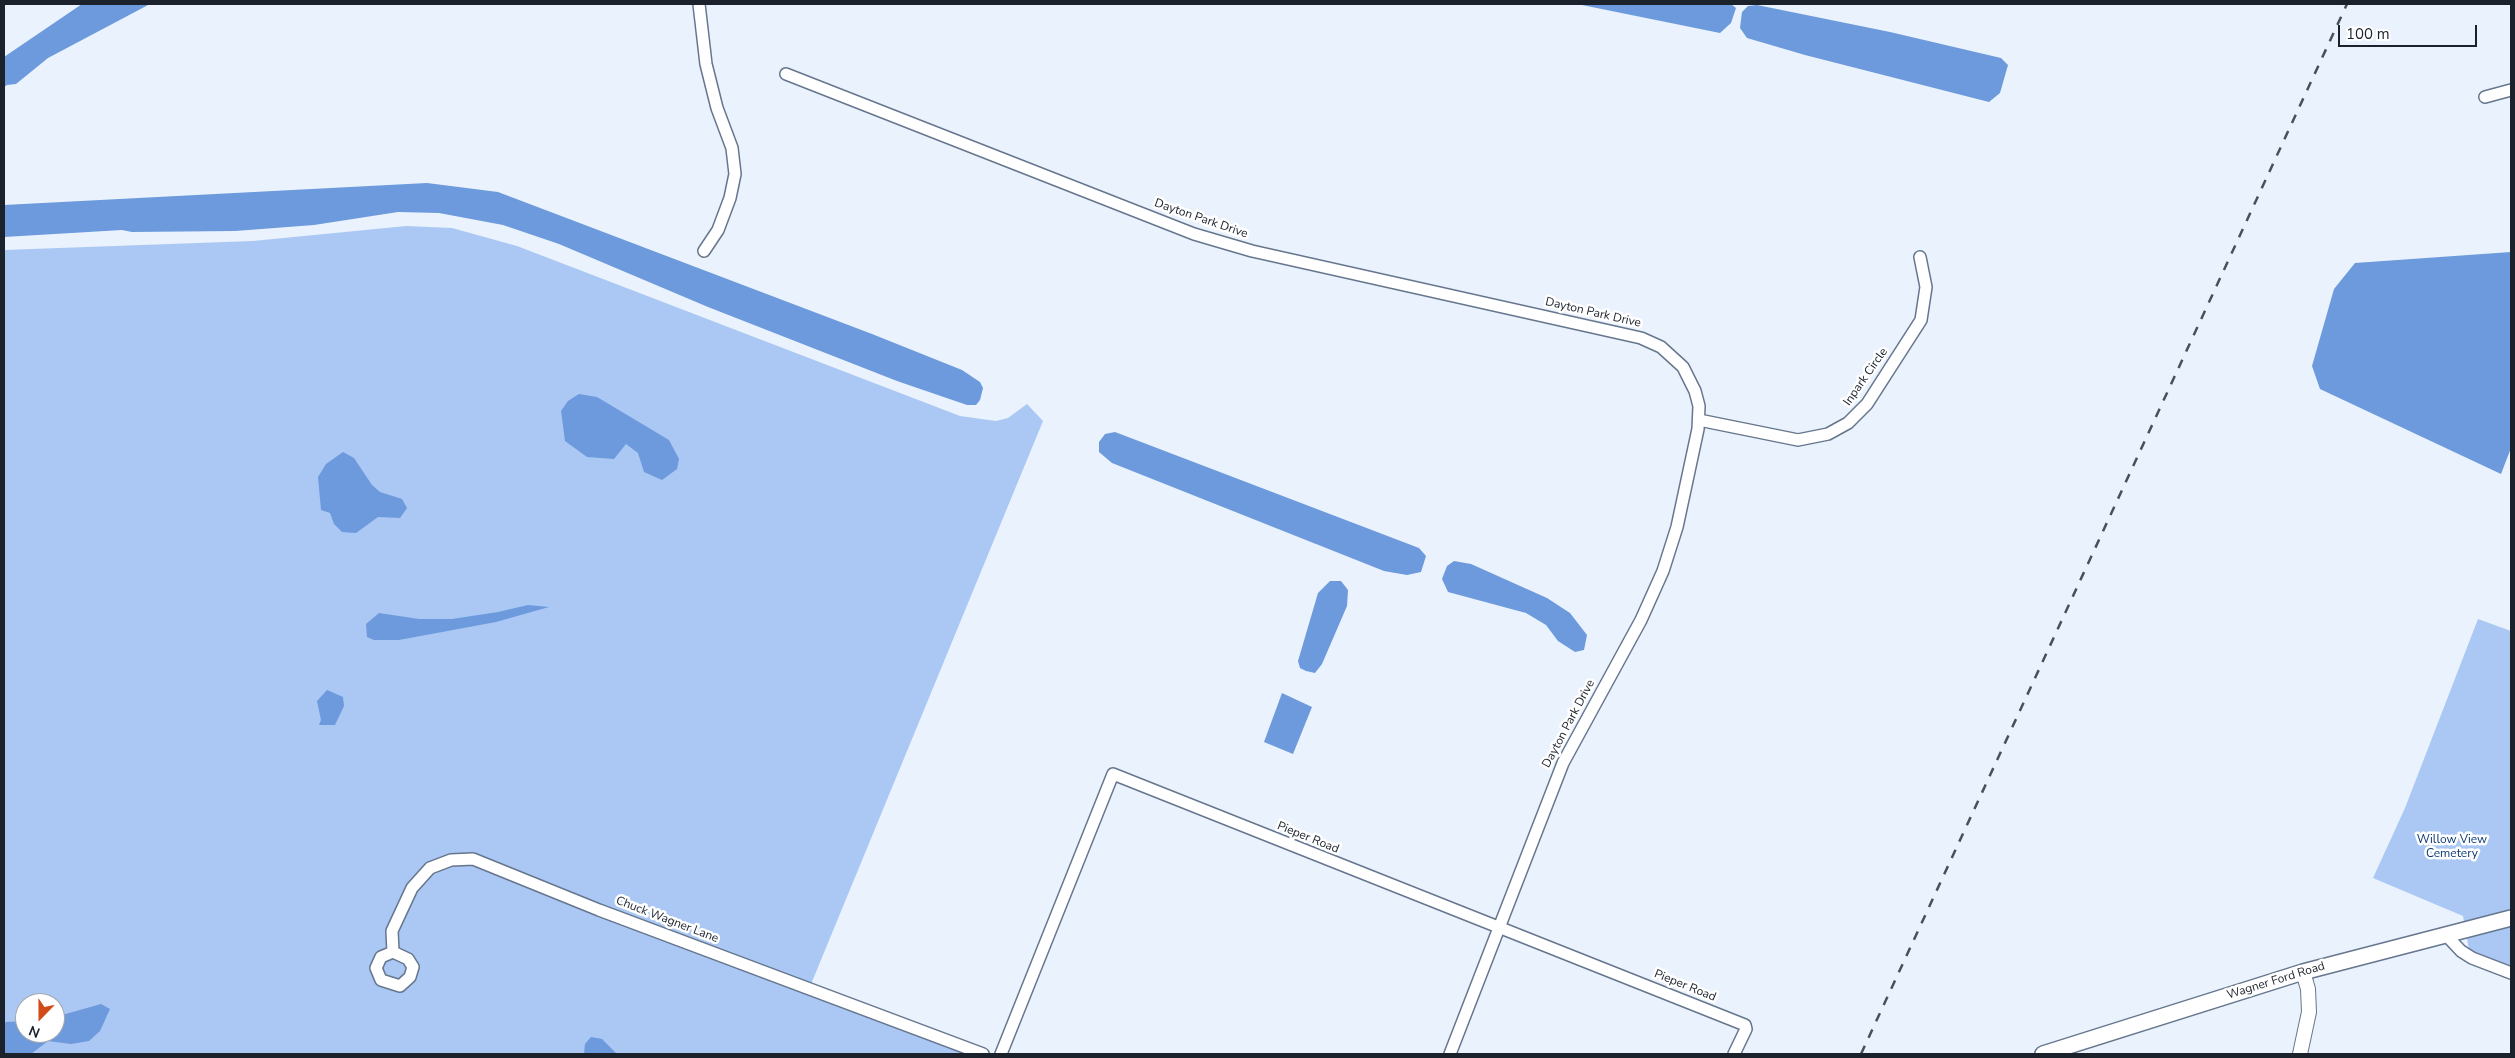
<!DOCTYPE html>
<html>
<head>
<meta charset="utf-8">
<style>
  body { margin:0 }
  #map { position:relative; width:2515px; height:1058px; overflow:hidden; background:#eaf2fd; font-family:"Nunito Sans",sans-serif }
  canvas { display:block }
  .frame { position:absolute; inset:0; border:5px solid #1b222b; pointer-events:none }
  .north { position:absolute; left:15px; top:993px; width:50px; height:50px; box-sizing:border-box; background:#fff; border:1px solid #a4a7aa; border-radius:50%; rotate:202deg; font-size:14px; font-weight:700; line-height:20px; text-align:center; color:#1b222b }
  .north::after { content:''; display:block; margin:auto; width:18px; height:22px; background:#d24b16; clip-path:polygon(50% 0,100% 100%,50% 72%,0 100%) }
  .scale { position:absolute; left:2338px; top:25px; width:139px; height:22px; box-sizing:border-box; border:2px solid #1b222b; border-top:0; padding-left:6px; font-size:15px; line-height:18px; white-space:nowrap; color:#1b222b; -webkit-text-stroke:4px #fff; paint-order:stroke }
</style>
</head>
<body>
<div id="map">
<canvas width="2515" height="1058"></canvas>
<div class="frame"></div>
<div class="north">N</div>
<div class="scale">100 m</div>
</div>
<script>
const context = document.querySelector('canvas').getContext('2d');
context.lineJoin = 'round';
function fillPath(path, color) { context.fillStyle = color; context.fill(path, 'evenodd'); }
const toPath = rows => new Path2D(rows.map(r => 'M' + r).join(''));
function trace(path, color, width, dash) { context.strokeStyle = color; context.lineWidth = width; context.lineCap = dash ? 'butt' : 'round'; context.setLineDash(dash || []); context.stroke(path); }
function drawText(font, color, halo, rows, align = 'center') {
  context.font = font + ' "Nunito Sans",sans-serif'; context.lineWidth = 5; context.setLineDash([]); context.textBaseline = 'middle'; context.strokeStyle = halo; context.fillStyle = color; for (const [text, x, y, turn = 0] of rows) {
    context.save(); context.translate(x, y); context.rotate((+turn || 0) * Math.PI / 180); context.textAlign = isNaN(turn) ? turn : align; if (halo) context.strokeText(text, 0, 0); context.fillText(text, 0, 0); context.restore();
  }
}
const green = toPath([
  [406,226,452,228,517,246,960,416,996,421,1008,418,1027,404,1043,421,809,989,983,1054,4,1054,4,250,253,241],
  [25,1003,55,1003,55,1033,25,1033],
  [2478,619,2511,631,2511,969,2482,958,2469,950,2463,916,2373,878,2405,808]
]);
const water = toPath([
  [82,4,150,4,48,58,16,84,7,85,4,87,4,57],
  [1577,4,1731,4,1736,8,1731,23,1720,33],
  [1757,5,1890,32,2001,58,2008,65,2000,93,1989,102,1805,55,1747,38,1740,28,1742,12,1748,6],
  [427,183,498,192,872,334,962,370,980,382,983,388,980,400,976,405,967,405,897,381,708,307,559,244,503,225,439,213,398,212,314,225,235,231,132,232,122,230,4,237,4,205],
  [2511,252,2511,448,2501,474,2320,389,2312,366,2334,289,2355,263],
  [579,394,597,397,669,440,679,459,677,469,662,480,644,472,638,453,626,444,614,459,587,457,565,441,561,411,568,401],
  [1115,432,1419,548,1426,556,1421,572,1407,575,1384,571,1112,463,1099,452,1099,442,1105,434],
  [343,452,354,458,372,485,380,492,402,499,407,508,400,518,378,517,356,533,342,532,334,524,330,513,321,510,318,477,326,464],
  [1454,561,1471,564,1547,598,1570,613,1587,635,1584,650,1575,652,1558,641,1546,625,1526,613,1448,592,1442,579,1447,566],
  [1330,581,1341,581,1348,590,1347,606,1322,664,1315,673,1306,671,1300,668,1298,661,1318,593],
  [528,605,549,607,496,622,399,640,374,640,367,637,366,624,379,613,419,619,452,619,498,612],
  [327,690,343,697,344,706,335,725,319,725,321,720,317,701],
  [1282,693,1312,707,1293,754,1264,742],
  [101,1004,110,1009,100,1031,89,1041,71,1044,48,1041,31,1054,4,1054,4,1024,6,1022,25,1021,25,1033,55,1033,55,1017],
  [591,1037,602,1039,617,1054,584,1054,585,1044]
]);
const minor = toPath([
  [699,4,706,64,717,108,732,148,735,174,730,198,718,230,704,251],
  [786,74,1194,234,1252,251,1641,338,1661,347,1683,367,1695,391,1699,406,1698,429,1677,527,1663,571,1641,620,1563,763,1450,1054],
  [2485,97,2511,90],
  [1699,420,1798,440,1828,434,1848,423,1867,404,1921,320,1926,287,1920,257],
  [2446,935,2461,951,2472,958,2511,973],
  [393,952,392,931,412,888,430,868,451,860,473,859,599,910,983,1054],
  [393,952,408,959,413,967,410,977,400,986,381,980,376,968,381,957,393,952],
  [1001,1054,1113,774,1745,1025,1746,1029,1734,1054]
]);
const tertiary = toPath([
  [2300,1054,2309,1012,2308,989,2303,972]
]);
const secondary = toPath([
  [2043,1054,2303,972,2511,918]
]);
const rail = toPath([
  [1861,1054,2347,4]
]);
const streetNames = [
  ["Dayton Park Drive",1201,219,19],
  ["Dayton Park Drive",1593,313,13],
  ["Inpark Circle",1866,377,-55],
  ["Dayton Park Drive",1569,724,-62],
  ["Pieper Road",1308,838,22],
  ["Chuck Wagner Lane",667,920,21],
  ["Wagner Ford Road",2276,981,-17],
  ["Pieper Road",1685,986,22]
];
const parkNames = [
  ["Willow View",2452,840],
  ["Cemetery",2452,854]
];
fillPath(green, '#aac8f3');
fillPath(water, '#6c9adc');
trace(minor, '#65768e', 14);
trace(tertiary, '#65768e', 16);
trace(secondary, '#65768e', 18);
trace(minor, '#fff', 11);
trace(tertiary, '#fff', 14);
trace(secondary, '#fff', 15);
trace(rail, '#49505a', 2.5, [9, 9]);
drawText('12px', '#1b222b', '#fff', streetNames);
drawText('12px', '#0d3a75', '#fff', parkNames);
</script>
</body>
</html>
